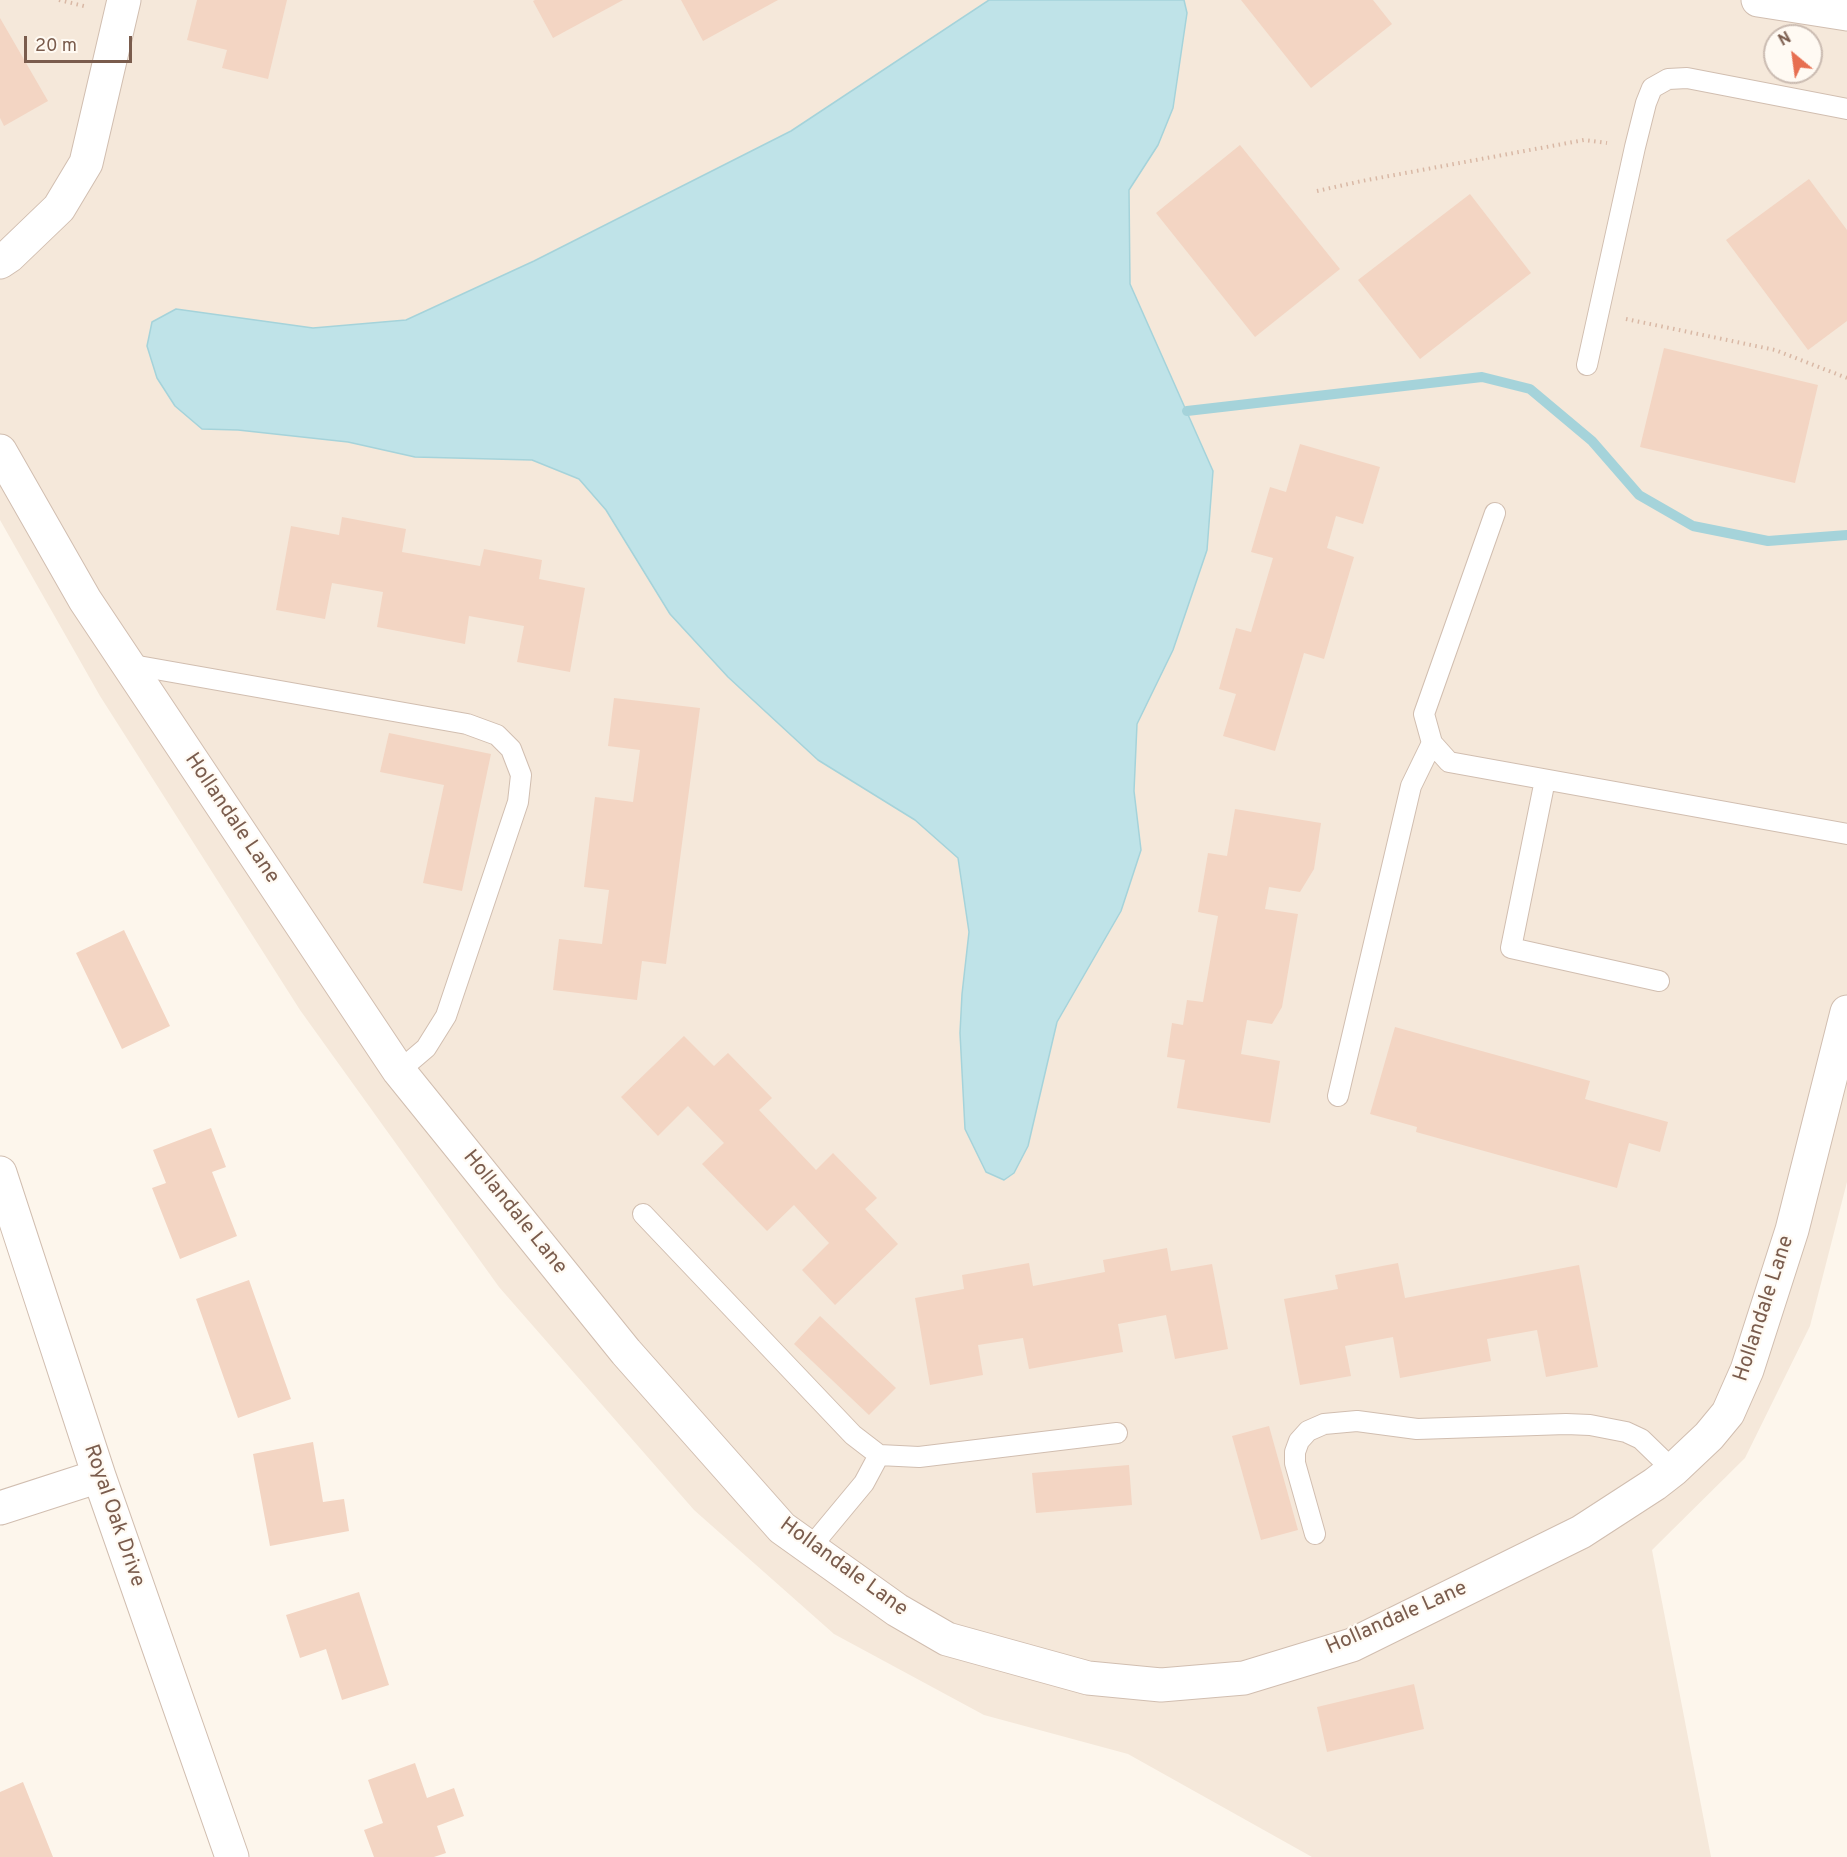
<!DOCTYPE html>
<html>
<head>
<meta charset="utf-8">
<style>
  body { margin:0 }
  #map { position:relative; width:1847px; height:1857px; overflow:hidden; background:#fdf6ec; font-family:Overpass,sans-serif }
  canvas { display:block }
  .north { position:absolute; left:1763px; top:24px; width:60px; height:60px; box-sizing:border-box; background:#fffaf3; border:2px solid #cabbb1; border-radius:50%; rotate:331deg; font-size:16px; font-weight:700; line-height:24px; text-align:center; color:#7a5c4d }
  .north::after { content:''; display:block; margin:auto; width:21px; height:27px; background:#e76f51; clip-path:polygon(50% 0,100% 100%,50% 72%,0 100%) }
  .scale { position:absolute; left:24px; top:36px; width:108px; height:27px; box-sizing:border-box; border:3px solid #7a5c4d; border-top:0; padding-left:8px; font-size:18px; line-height:21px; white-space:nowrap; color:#7a5c4d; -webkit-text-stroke:4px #fffaf3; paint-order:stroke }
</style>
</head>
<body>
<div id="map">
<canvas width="1847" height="1857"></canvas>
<div class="north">N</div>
<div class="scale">20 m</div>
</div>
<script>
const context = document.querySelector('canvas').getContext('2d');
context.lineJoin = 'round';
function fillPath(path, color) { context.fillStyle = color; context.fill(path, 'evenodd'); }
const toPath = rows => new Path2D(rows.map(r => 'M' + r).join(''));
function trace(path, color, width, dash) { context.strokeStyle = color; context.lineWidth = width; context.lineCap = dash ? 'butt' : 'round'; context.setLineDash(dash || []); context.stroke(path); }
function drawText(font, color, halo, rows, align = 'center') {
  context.font = font + ' Overpass,sans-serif'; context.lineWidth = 4.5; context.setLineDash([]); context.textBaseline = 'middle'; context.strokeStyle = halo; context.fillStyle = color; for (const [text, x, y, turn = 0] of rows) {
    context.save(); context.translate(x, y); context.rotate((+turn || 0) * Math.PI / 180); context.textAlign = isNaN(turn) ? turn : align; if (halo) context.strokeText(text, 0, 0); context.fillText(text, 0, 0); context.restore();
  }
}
const residential = toPath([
  [0,0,1847,0,1847,1182,1810,1326,1745,1458,1652,1550,1711,1857,1312,1857,1128,1754,984,1715,834,1634,694,1510,499,1287,300,1010,100,696,0,520],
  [1775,36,1811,36,1811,72,1775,72]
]);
const water = toPath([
  [989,0,1184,0,1187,13,1173,108,1158,145,1129,190,1130,284,1213,471,1207,550,1173,650,1137,724,1134,791,1141,850,1121,911,1057,1022,1028,1146,1014,1173,1004,1180,986,1172,965,1129,960,1033,962,994,969,932,958,858,915,820,818,760,728,677,670,614,606,510,579,479,532,460,415,457,348,442,238,430,202,429,175,406,157,378,147,346,152,322,176,309,313,328,406,320,534,261,791,131,989,0]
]);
const stream = toPath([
  [1187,411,1482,377,1530,389,1592,441,1639,495,1693,526,1768,541,1847,535]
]);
const building = toPath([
  [197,0,287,0,268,79,222,68,227,50,187,40],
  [535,0,623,0,553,38,533,1],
  [681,0,778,0,703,41],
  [1241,0,1373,0,1392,24,1311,88],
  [0,18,48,101,4,126,0,118],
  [1240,145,1340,269,1255,337,1156,213],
  [1809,179,1847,230,1847,321,1808,350,1726,240],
  [1470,194,1531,273,1420,359,1358,280],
  [1664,348,1818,385,1795,483,1640,447],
  [1300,444,1380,467,1363,524,1336,516,1327,548,1354,557,1324,659,1304,653,1275,751,1223,736,1236,694,1219,689,1236,628,1251,632,1273,558,1251,552,1270,487,1286,492],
  [342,517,406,529,402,552,480,566,484,549,542,560,539,579,585,588,570,672,517,662,524,626,469,616,465,644,377,627,383,592,332,583,325,619,276,610,291,526,339,535],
  [614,698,700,708,666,964,642,961,637,1000,553,990,559,939,602,944,609,890,584,887,595,797,633,802,640,750,608,746],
  [389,733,491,754,462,891,423,883,444,785,380,772],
  [1235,809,1321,823,1314,869,1300,892,1269,887,1265,909,1298,914,1282,1007,1272,1024,1247,1020,1241,1054,1280,1061,1270,1123,1177,1108,1185,1060,1167,1057,1172,1023,1183,1025,1187,1000,1203,1002,1218,916,1198,912,1208,853,1227,856],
  [124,930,170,1026,122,1049,76,953],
  [1395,1027,1590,1081,1585,1099,1668,1122,1660,1152,1629,1143,1617,1188,1416,1132,1417,1127,1370,1114],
  [684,1036,714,1066,728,1053,772,1098,759,1110,816,1170,833,1153,877,1198,865,1209,898,1244,835,1305,802,1270,829,1243,794,1205,767,1231,702,1164,724,1143,688,1106,658,1136,621,1097],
  [211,1128,226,1167,212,1172,237,1236,180,1259,152,1188,166,1183,153,1150],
  [1167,1248,1171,1271,1212,1264,1228,1349,1175,1359,1166,1315,1118,1324,1123,1352,1029,1369,1023,1338,978,1345,983,1375,930,1385,915,1298,964,1289,962,1275,1029,1263,1033,1286,1105,1272,1103,1260],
  [1398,1263,1405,1298,1579,1265,1598,1367,1546,1377,1537,1330,1487,1339,1491,1361,1400,1378,1393,1337,1345,1346,1351,1376,1300,1385,1284,1299,1338,1289,1335,1275],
  [249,1280,291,1399,238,1418,196,1299],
  [820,1316,896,1388,869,1415,794,1344],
  [1269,1426,1298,1530,1261,1540,1232,1436],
  [313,1442,323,1502,344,1499,349,1531,270,1546,253,1454],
  [1129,1465,1132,1505,1036,1513,1032,1473],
  [359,1592,389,1685,342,1700,326,1649,300,1658,286,1615],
  [1414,1684,1424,1729,1327,1752,1317,1707],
  [415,1763,427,1798,454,1788,464,1816,437,1826,446,1853,434,1857,374,1857,364,1830,383,1823,368,1780],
  [23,1782,53,1857,0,1857,0,1792]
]);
const path = toPath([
  [59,0,88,7],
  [1317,191,1362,181,1584,140,1607,143],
  [1626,319,1775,350,1847,378]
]);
const service = toPath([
  [1587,365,1635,147,1646,103,1652,88,1668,79,1687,78,1847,109],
  [1495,513,1424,714,1432,743,1449,762,1847,834],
  [127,664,467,724,497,735,511,749,521,775,518,802,446,1016,426,1048,399,1071],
  [1545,780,1511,948,1659,981],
  [1338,1096,1411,786,1432,743],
  [643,1214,853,1435,879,1455,919,1457,1117,1433],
  [1315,1534,1295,1463,1295,1452,1299,1441,1308,1431,1324,1424,1357,1421,1417,1429,1566,1424,1590,1425,1626,1432,1641,1439,1673,1470],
  [810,1548,864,1483,879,1455]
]);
const minor = toPath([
  [1758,0,1847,14],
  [0,262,9,256,59,208,86,163,124,0],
  [0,451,85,600,399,1071,626,1352,782,1528,897,1610,947,1639,1088,1678,1161,1685,1244,1678,1352,1645,1581,1532,1655,1484,1673,1470,1709,1436,1728,1413,1747,1370,1792,1230,1847,1012],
  [0,1173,99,1476,232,1857],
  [0,1508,99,1476]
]);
const streetNames = [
  ["Hollandale Lane",231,819,56],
  ["Hollandale Lane",514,1213,51],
  ["Hollandale Lane",1765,1309,-72],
  ["Royal Oak Drive",113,1516,71],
  ["Hollandale Lane",843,1568,36],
  ["Hollandale Lane",1397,1619,-24]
];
fillPath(residential, '#f5e8da');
fillPath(water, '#bfe3e8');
trace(water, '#a5d3da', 1.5);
trace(stream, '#a5d3da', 10);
fillPath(building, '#f3d5c3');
trace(service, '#d1beb0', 22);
trace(minor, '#d1beb0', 35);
trace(path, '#d9b8a5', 4, [1.5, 4.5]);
trace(service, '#fff', 20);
trace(minor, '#fff', 33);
drawText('21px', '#7a5c4d', '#fffaf3', streetNames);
</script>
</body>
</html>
